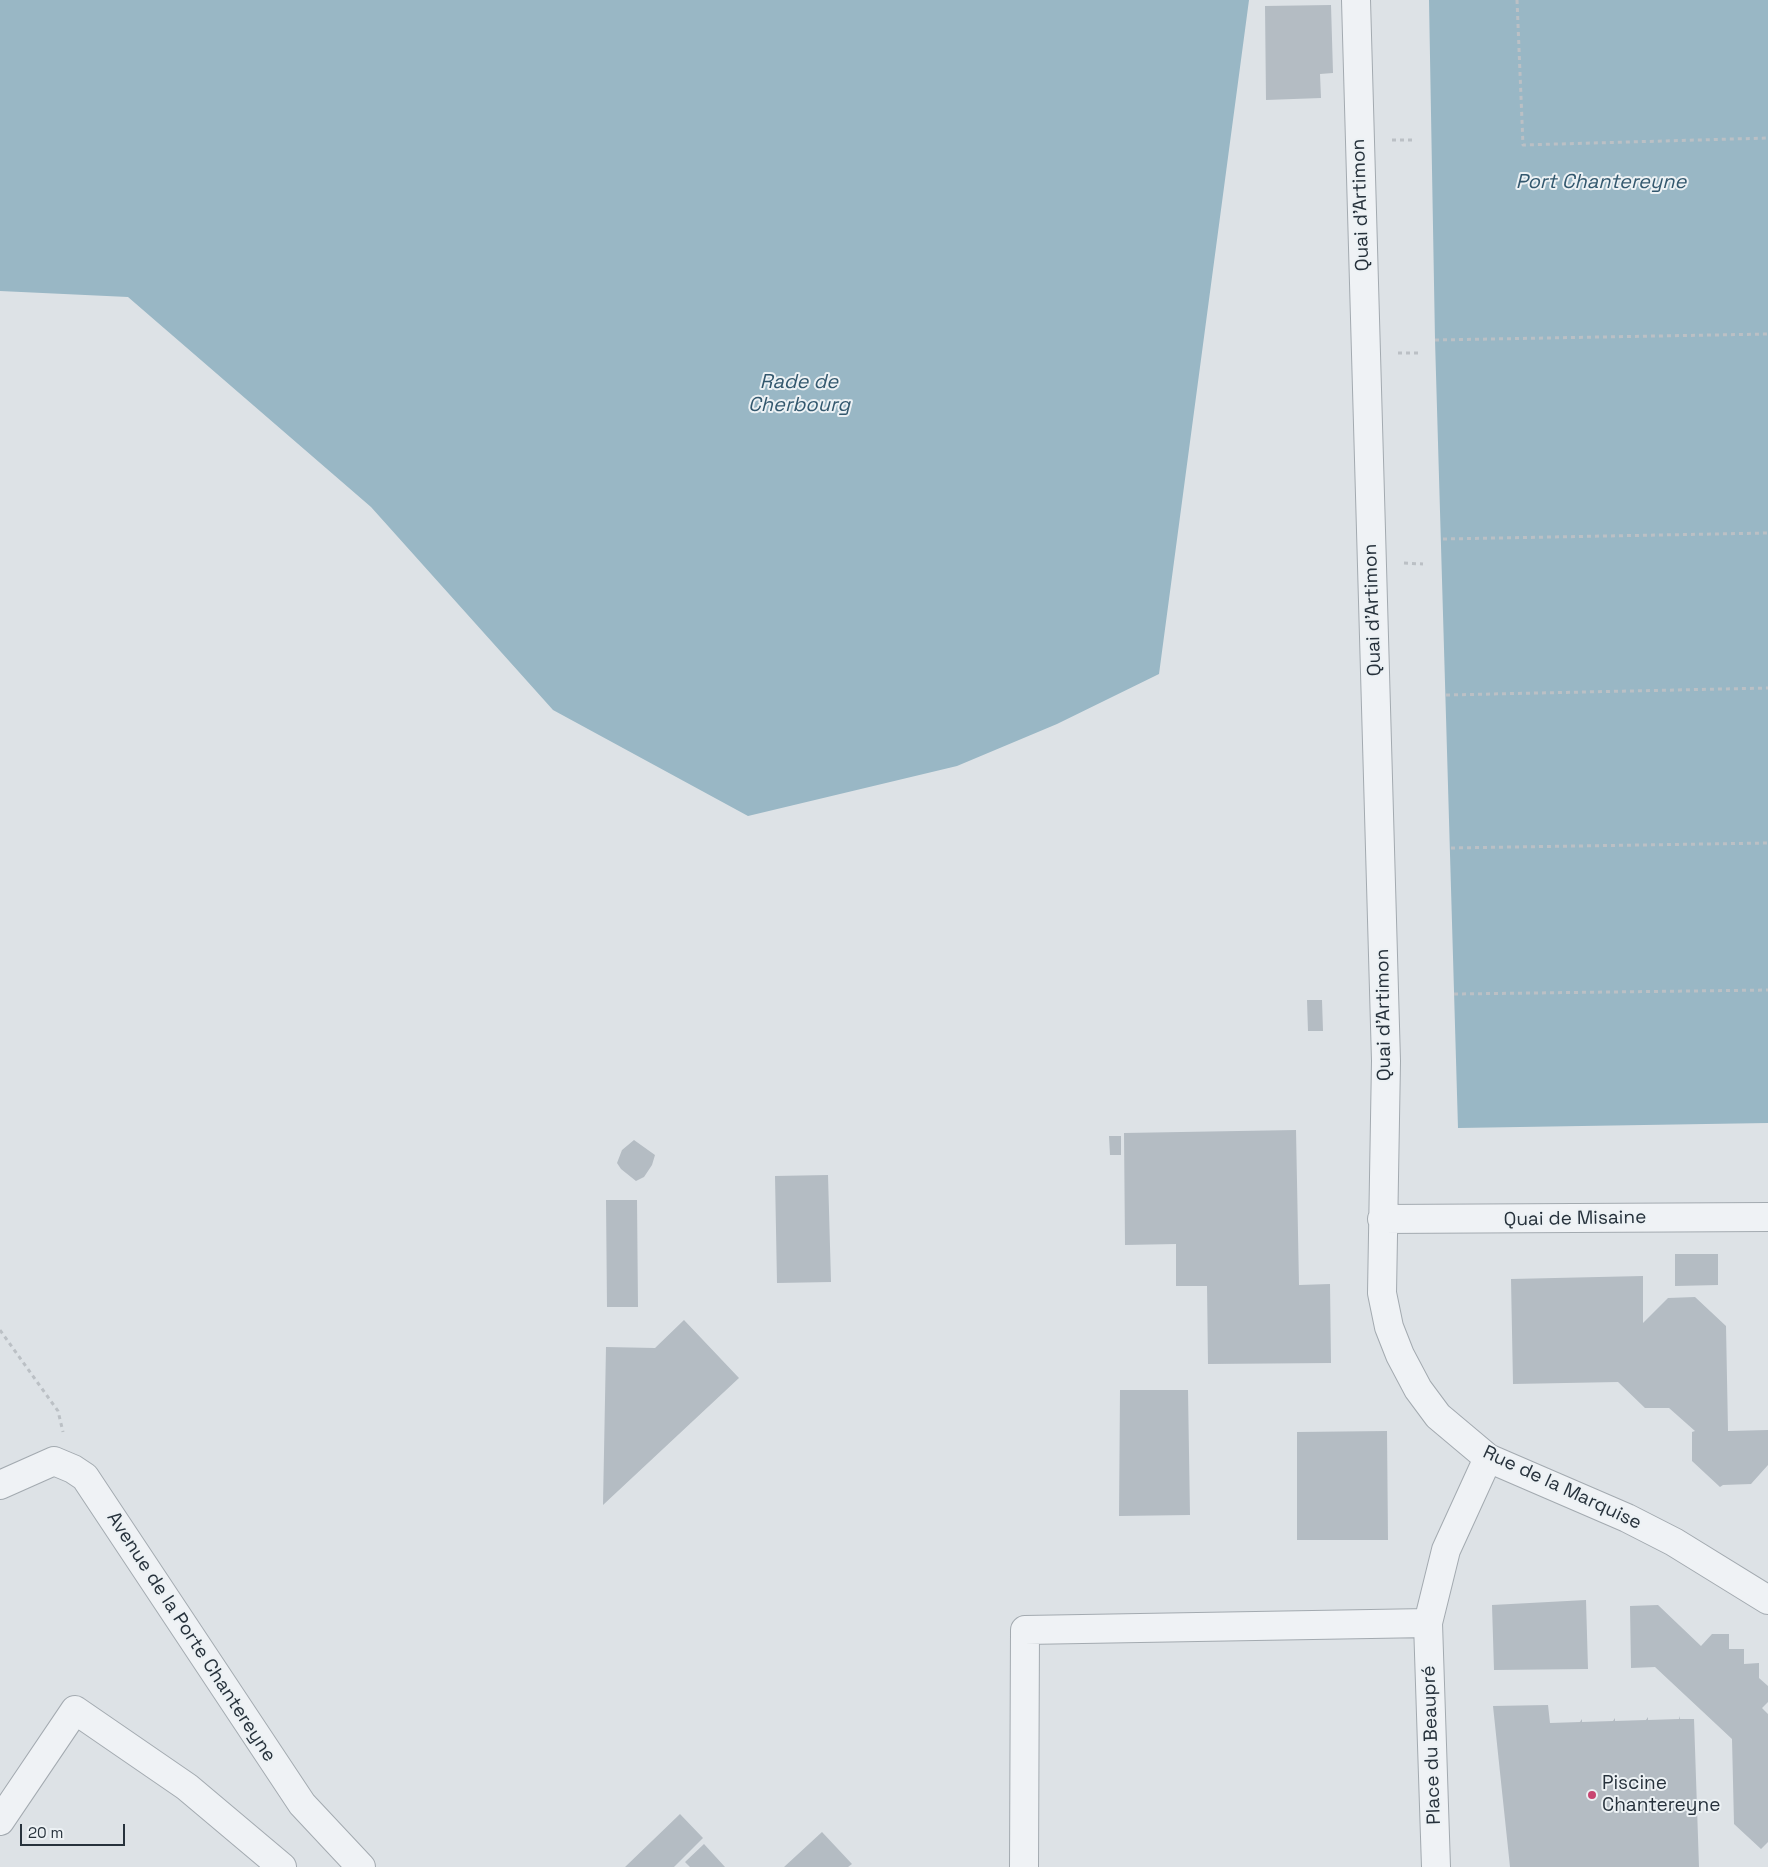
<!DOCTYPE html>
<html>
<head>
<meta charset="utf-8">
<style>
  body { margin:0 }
  #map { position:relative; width:1768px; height:1867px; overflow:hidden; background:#dde2e6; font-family:"Space Grotesk",sans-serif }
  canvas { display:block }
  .scale { position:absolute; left:20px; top:1824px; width:105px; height:22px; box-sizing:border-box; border:2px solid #27323c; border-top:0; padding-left:6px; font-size:15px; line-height:18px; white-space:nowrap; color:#27323c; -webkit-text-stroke:4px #ecf1f4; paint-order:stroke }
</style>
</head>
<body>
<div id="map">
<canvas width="1768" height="1867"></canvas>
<div class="scale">20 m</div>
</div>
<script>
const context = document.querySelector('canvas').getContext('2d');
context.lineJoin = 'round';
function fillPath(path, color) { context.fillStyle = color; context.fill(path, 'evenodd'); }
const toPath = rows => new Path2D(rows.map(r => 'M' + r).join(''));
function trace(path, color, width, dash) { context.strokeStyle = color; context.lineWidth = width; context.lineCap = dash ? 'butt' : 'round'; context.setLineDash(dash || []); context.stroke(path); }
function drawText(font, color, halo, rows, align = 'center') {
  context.font = font + ' "Space Grotesk",sans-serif'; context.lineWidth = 4; context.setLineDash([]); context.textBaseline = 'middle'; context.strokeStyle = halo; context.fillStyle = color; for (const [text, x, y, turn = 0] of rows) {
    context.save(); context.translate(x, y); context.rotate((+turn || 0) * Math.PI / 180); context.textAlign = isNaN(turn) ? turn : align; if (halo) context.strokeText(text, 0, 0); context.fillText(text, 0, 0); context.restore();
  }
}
const water = toPath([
  [0,0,1249,0,1159,674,1057,724,957,766,748,816,553,710,371,507,128,297,0,291],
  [1429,0,1768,0,1768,1123,1458,1128,1435,340]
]);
const building = toPath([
  [1331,5,1333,73,1320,74,1321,98,1266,100,1265,6],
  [1307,1000,1322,1000,1323,1031,1308,1031],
  [1296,1130,1299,1285,1330,1284,1331,1363,1208,1364,1207,1286,1176,1286,1176,1244,1125,1245,1124,1133],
  [1109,1136,1121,1136,1121,1155,1110,1155],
  [634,1140,655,1155,652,1165,644,1177,636,1181,621,1169,617,1163,622,1150],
  [828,1175,831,1282,777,1283,775,1176],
  [606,1200,637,1200,638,1307,607,1307],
  [1675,1254,1718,1254,1718,1285,1675,1286],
  [1643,1276,1643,1323,1668,1298,1695,1297,1726,1326,1728,1431,1768,1430,1768,1465,1751,1484,1723,1485,1720,1487,1692,1461,1692,1432,1695,1431,1669,1408,1645,1408,1618,1382,1513,1384,1511,1279],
  [684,1320,739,1378,603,1505,606,1347,655,1348],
  [1120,1390,1188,1390,1190,1515,1119,1516],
  [1387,1431,1388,1540,1297,1540,1297,1432],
  [1586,1600,1588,1669,1494,1670,1492,1605],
  [1658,1605,1701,1646,1712,1634,1729,1634,1729,1649,1744,1649,1744,1664,1759,1663,1759,1678,1768,1686,1768,1702,1762,1708,1768,1714,1768,1842,1761,1849,1734,1824,1732,1739,1655,1667,1631,1668,1630,1606],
  [1548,1705,1550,1723,1580,1722,1582,1719,1582,1722,1613,1721,1615,1718,1615,1721,1646,1720,1648,1717,1648,1720,1679,1719,1680,1716,1680,1719,1694,1719,1699,1867,1510,1867,1493,1706],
  [680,1814,703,1838,674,1867,625,1867],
  [822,1832,852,1864,848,1867,784,1867],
  [704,1844,725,1867,690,1867,685,1862]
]);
const path = toPath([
  [1517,0,1523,145,1768,138],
  [1392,140,1416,140],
  [1435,340,1768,334],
  [1398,353,1420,353],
  [1443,539,1768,533],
  [1404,563,1423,564],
  [1446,695,1768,688],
  [1451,848,1768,843],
  [1454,994,1768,990],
  [0,1330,58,1411,63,1432]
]);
const minor = toPath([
  [1356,0,1386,1061,1382,1293,1389,1327,1400,1355,1418,1389,1438,1416,1488,1458,1627,1518,1674,1542,1768,1600],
  [1382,1219,1768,1217],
  [0,1485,54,1461,73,1469,85,1477,302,1804,361,1867],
  [0,1821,75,1710,187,1787,282,1867],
  [1024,1867,1025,1630,1428,1623],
  [1436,1867,1428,1623,1446,1550,1488,1458]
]);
const markers = [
  [1592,1795,5,"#c84571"]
];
const streetNames = [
  ["Quai d’Artimon",1361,205,-92],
  ["Quai d’Artimon",1373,610,-92],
  ["Quai d’Artimon",1384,1015,-91],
  ["Quai de Misaine",1575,1219,-1],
  ["Rue de la Marquise",1562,1488,25],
  ["Avenue de la Porte Chantereyne",191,1637,57],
  ["Place du Beaupré",1432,1745,-92]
];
const poiNames = [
  ["Piscine",1602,1784],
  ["Chantereyne",1602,1806]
];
const waterNames = [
  ["Port Chantereyne",1601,183],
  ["Rade de",799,383],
  ["Cherbourg",799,406]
];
fillPath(water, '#99b7c5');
fillPath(building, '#b4bcc3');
trace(minor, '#a3aab0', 30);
trace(path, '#bbc0c5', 3, [4, 4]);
trace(minor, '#eff2f5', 28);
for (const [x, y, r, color] of markers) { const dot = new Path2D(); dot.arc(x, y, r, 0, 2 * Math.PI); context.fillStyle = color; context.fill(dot); trace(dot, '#ecf1f4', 2); }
drawText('19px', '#27323c', '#ecf1f4', streetNames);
drawText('19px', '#27323c', '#ecf1f4', poiNames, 'left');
drawText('italic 20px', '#33586e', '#ecf1f4', waterNames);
</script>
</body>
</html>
